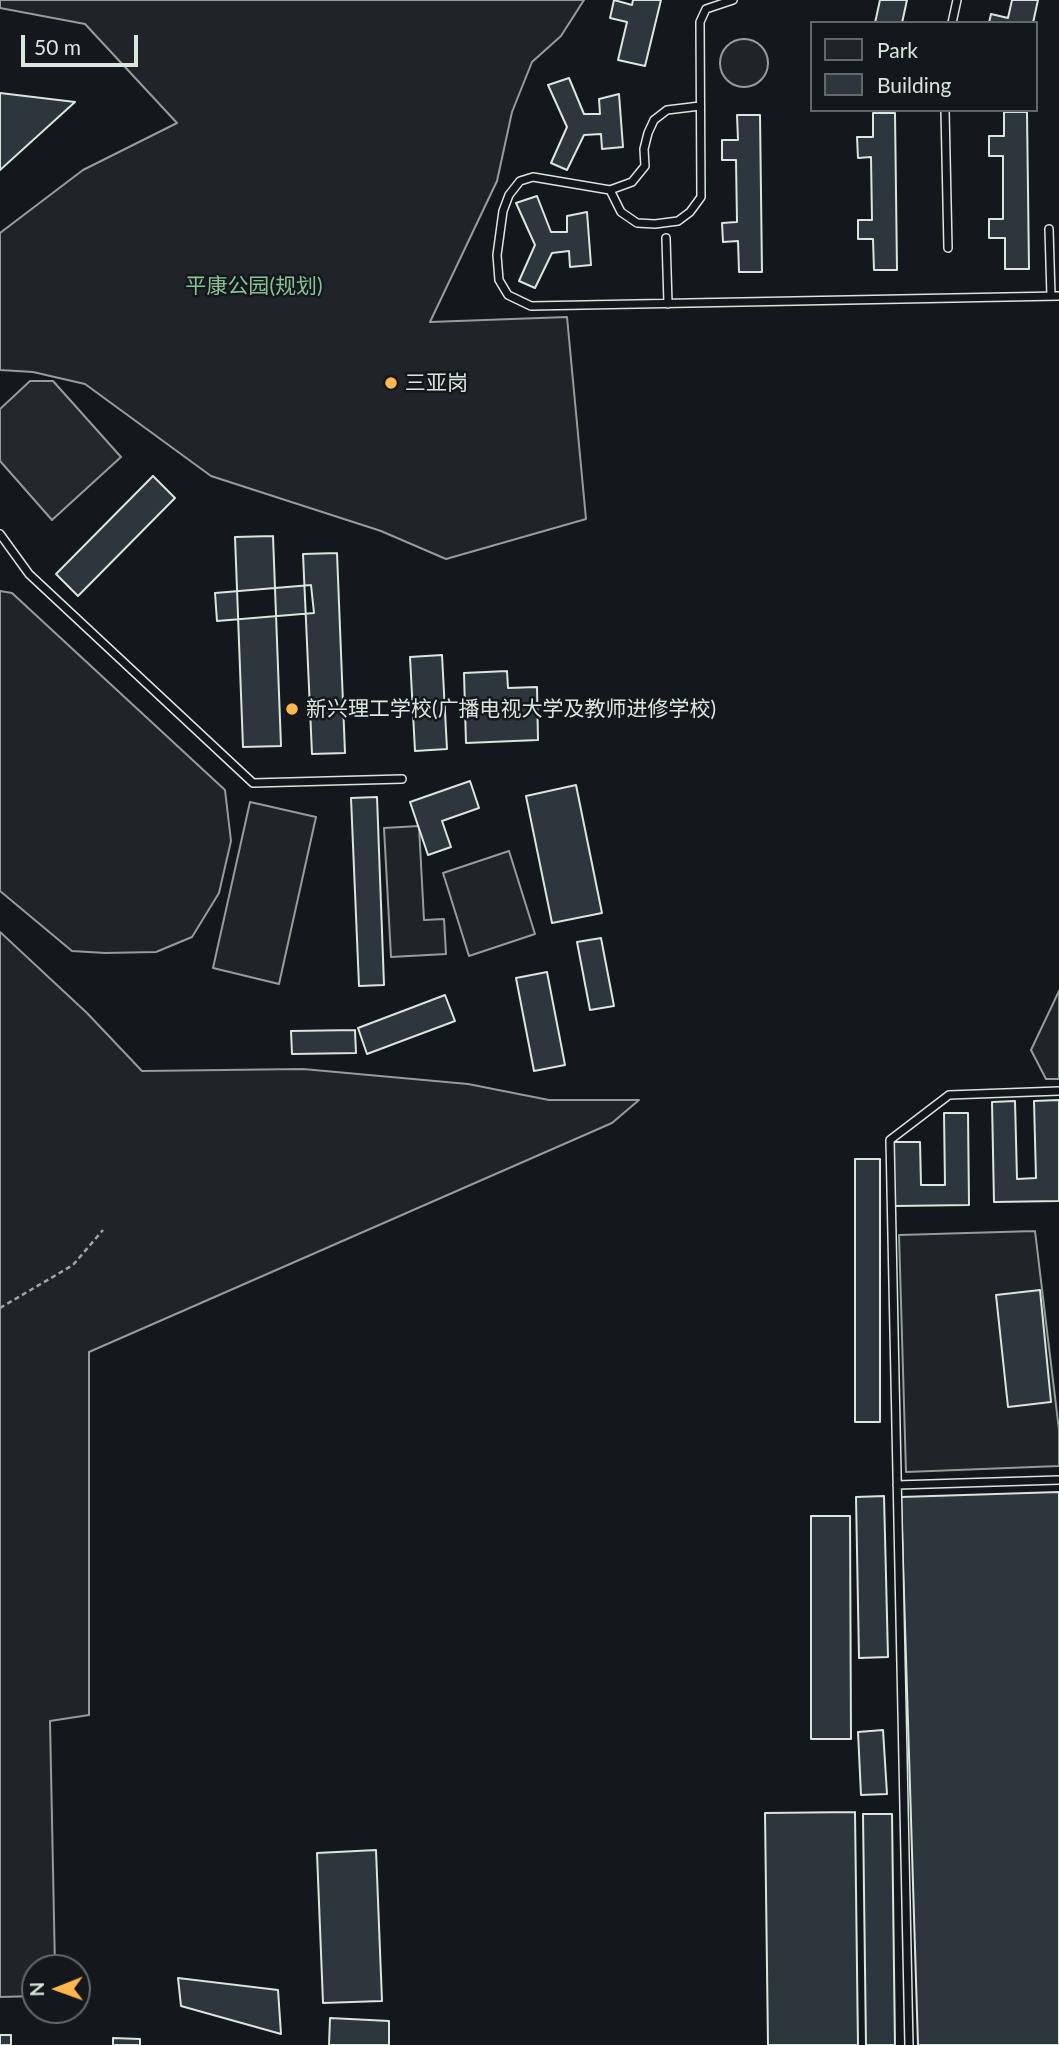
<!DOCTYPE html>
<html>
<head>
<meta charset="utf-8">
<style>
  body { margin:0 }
  #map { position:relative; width:1059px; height:2045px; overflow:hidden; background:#14181c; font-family:Lato,sans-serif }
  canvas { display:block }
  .legend { position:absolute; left:810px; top:21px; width:228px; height:91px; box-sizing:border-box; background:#14181c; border:2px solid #626a69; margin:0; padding:9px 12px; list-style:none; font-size:21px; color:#d8e6dc }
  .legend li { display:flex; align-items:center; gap:14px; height:35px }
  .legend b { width:35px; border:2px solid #626a69 }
  .north { position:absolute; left:21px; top:1954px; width:70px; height:70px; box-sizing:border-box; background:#14181c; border:2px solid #626a69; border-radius:50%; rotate:269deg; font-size:19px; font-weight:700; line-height:28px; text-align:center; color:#d8e6dc }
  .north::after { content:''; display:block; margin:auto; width:24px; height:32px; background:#ffb74d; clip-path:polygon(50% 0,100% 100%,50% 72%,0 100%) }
  .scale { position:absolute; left:21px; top:35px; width:117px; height:32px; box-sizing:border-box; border:4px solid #d8e6dc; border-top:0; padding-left:9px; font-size:21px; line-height:24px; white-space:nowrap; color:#d8e6dc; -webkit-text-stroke:5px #14181c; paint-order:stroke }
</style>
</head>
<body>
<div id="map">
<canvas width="1059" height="2045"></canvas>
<ul class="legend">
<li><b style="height:19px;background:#202428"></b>Park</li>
<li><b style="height:19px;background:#2c363c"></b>Building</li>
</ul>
<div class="north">N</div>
<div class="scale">50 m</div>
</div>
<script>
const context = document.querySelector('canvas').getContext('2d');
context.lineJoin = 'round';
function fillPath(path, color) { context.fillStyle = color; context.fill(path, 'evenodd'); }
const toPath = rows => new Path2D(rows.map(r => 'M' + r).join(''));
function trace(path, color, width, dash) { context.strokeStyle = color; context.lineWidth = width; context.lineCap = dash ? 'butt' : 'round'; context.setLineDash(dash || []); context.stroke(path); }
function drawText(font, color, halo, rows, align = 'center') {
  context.font = font + ' Lato,"Noto Sans SC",sans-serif'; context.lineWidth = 5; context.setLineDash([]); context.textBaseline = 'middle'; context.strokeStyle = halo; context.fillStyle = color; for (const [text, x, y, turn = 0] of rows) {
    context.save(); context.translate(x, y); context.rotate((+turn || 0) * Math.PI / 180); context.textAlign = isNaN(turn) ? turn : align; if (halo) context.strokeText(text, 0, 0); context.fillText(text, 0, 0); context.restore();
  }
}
const green = toPath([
  [0,0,584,0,561,36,532,62,512,112,497,181,430,322,567,317,586,519,446,559,381,531,211,476,85,384,33,372,0,370,0,233,83,170,177,123,85,24,0,8,0,0],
  '720 63a24 24 0 1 1 48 0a24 24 0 1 1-48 0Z',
  [0,591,12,593,225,790,231,841,219,893,192,937,156,952,105,953,72,951,0,891,0,591],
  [250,802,316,817,279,984,213,968,250,802],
  [419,826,424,920,444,919,446,954,391,957,384,828,419,826],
  [509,851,535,934,469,956,443,873,509,851],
  [0,932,87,1013,142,1071,303,1069,468,1084,549,1100,639,1100,612,1123,89,1352,89,1715,50,1721,55,1968,35,1968,35,1996,0,1997,0,932],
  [1059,991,1059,1079,1046,1079,1031,1050,1059,991],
  [1035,1231,1059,1430,1059,1466,906,1472,899,1235,1035,1231]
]);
const parking = toPath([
  [30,381,53,381,121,457,52,520,0,461,0,409,30,381]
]);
const building = toPath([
  [614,0,632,5,633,0,661,0,645,66,618,60,627,22,610,18,614,0],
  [880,0,907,0,902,23,875,23,880,0],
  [1012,0,1038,0,1033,23,989,23,991,14,1008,18,1012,0],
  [569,78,584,114,600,114,599,99,619,94,623,147,602,149,601,134,584,135,567,170,551,163,567,127,548,85,569,78],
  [0,93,75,102,0,170,0,93],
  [1004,112,1027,112,1029,269,1005,269,1005,238,989,238,989,219,1003,219,1003,156,989,156,989,136,1004,136,1004,112],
  [873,113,895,113,897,270,874,270,873,239,858,239,858,220,872,220,871,157,858,158,857,137,873,137,873,113],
  [737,115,760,115,762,272,739,272,738,241,723,242,722,223,737,222,736,160,722,160,722,140,738,140,737,115],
  [537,196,551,232,567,232,567,216,587,212,591,265,570,267,569,251,552,253,535,288,519,281,535,245,516,203,537,196],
  [153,476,175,498,78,596,56,574,153,476],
  [273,536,281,746,243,747,235,537,273,536],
  [337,553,345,753,312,754,303,554,337,553],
  [311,585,314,613,217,621,215,593,311,585],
  [442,655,447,749,415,751,410,657,442,655],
  [507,671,508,688,537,687,538,740,466,743,464,673,507,671],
  [470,781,479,808,442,821,451,847,428,855,410,802,470,781],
  [576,785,602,913,552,923,526,796,576,785],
  [377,797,384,985,359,986,351,798,377,797],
  [601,938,614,1006,590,1010,577,942,601,938],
  [547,972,565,1065,534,1071,516,978,547,972],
  [445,995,455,1021,367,1054,358,1028,445,995],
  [355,1030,356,1053,292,1054,291,1031,355,1030],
  [1059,1100,1059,1201,994,1202,992,1102,1015,1101,1017,1179,1036,1178,1034,1101,1059,1100],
  [944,1113,968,1113,969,1205,894,1206,894,1142,920,1142,921,1185,945,1185,944,1113],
  [855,1159,880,1159,880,1422,855,1422,855,1159],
  [1040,1290,1051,1402,1008,1407,996,1295,1040,1290],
  [1059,1492,1059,2045,918,2045,901,1497,1059,1492],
  [884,1496,888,1657,859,1658,856,1497,884,1496],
  [811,1516,850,1516,851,1739,811,1739,811,1516],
  [883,1730,887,1794,861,1795,858,1732,883,1730],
  [855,1812,858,2045,768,2045,765,1813,855,1812],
  [863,1814,892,1814,895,2045,866,2045,863,1814],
  [376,1850,382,2001,323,2003,317,1853,376,1850],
  [178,1978,278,1990,281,2034,181,2006,178,1978],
  [330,2018,389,2021,389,2045,329,2045,330,2018],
  [0,2035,11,2035,11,2045,0,2045,0,2035],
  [113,2038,140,2039,140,2045,113,2045,113,2038]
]);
const path = toPath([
  [0,1308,73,1265,103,1230]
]);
const lane = toPath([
  [733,0,706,9,700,22,701,197,690,212,678,221,655,224,637,223,621,212,610,190,533,177,520,181,509,195,503,211,497,255,499,280,508,295,531,306,1059,296],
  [952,23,957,0],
  [945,110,948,248],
  [610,190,632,182,645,166,644,149,648,133,654,120,667,110,700,106],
  [1049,229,1051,296],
  [666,238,668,304],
  [0,534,29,574,253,783,402,779],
  [897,1485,1059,1480],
  [909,2045,890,1140,949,1095,1059,1091]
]);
const markers = [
  [391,383,7,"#ffb74d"],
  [292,709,7,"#ffb74d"]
];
const parkNames = [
  ["平康公园(规划)",254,286]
];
const poiNames = [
  ["三亚岗",405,383],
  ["新兴理工学校(广播电视大学及教师进修学校)",306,709]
];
fillPath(green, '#202428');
trace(green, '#939e99', 2);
fillPath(parking, '#24282b');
trace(parking, '#939e99', 2);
fillPath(building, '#2c363c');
trace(building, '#d8e6dc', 2);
trace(lane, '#d8e6dc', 10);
trace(path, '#9da8a2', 2.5, [5, 3.5]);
trace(lane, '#14181c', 7);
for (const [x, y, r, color] of markers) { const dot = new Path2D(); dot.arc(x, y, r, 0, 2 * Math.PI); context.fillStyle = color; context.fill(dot); trace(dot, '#14181c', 2.5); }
drawText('21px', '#8ac095', '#14181c', parkNames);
drawText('21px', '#d8e6dc', '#14181c', poiNames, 'left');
</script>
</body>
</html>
